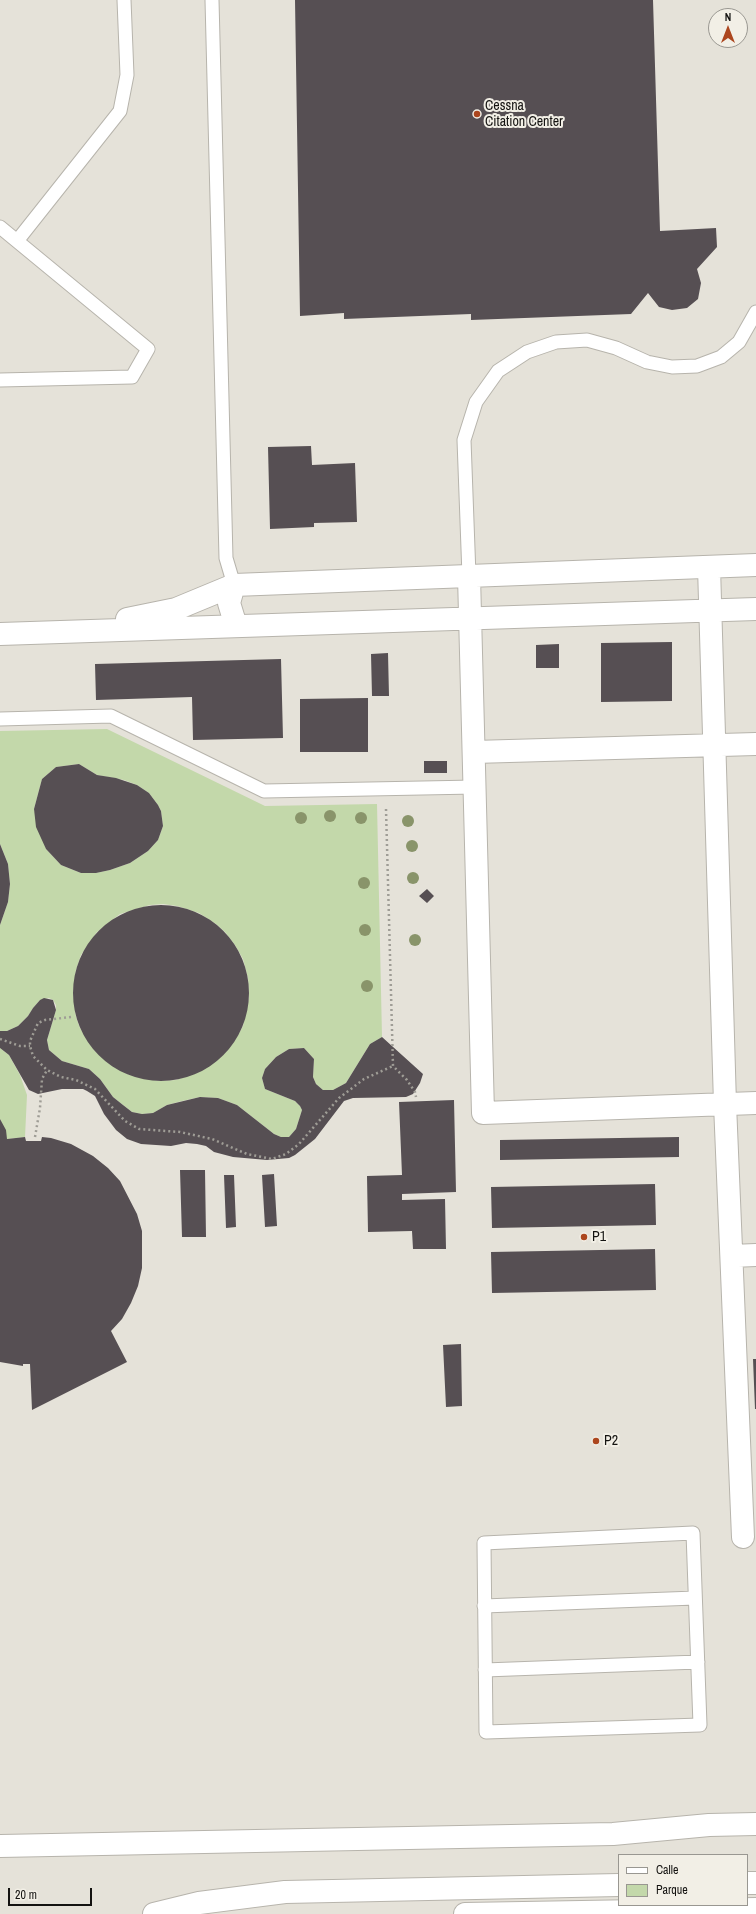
<!DOCTYPE html>
<html>
<head>
<meta charset="utf-8">
<style>
  body { margin:0 }
  #map { position:relative; width:756px; height:1914px; overflow:hidden; background:#e5e2d9; font-family:"Archivo Narrow",sans-serif }
  canvas { display:block }
  .legend { position:absolute; left:618px; top:1854px; width:130px; height:52px; box-sizing:border-box; background:#f2efe6; border:1px solid #999791; margin:0; padding:5px 7px; list-style:none; font-size:12px; color:#141311 }
  .legend li { display:flex; align-items:center; gap:8px; height:20px }
  .legend b { width:20px; border:1px solid #999791 }
  .north { position:absolute; left:708px; top:8px; width:40px; height:40px; box-sizing:border-box; background:#f2efe6; border:1px solid #999791; border-radius:50%; rotate:0deg; font-size:11px; font-weight:700; line-height:16px; text-align:center; color:#141311 }
  .north::after { content:''; display:block; margin:auto; width:14px; height:18px; background:#ac461e; clip-path:polygon(50% 0,100% 100%,50% 72%,0 100%) }
  .scale { position:absolute; left:8px; top:1888px; width:84px; height:18px; box-sizing:border-box; border:2px solid #141311; border-top:0; padding-left:5px; font-size:12px; line-height:14px; white-space:nowrap; color:#141311; -webkit-text-stroke:3px #f2efe6; paint-order:stroke }
</style>
</head>
<body>
<div id="map">
<canvas width="756" height="1914"></canvas>
<ul class="legend">
<li><b style="height:5px;background:#fff"></b>Calle</li>
<li><b style="height:11px;background:#c3d8aa"></b>Parque</li>
</ul>
<div class="north">N</div>
<div class="scale">20 m</div>
</div>
<script>
const context = document.querySelector('canvas').getContext('2d');
context.lineJoin = 'round';
function fillPath(path, color) { context.fillStyle = color; context.fill(path, 'evenodd'); }
const toPath = rows => new Path2D(rows.map(r => 'M' + r).join(''));
function trace(path, color, width, dash) { context.strokeStyle = color; context.lineWidth = width; context.lineCap = dash ? 'butt' : 'round'; context.setLineDash(dash || []); context.stroke(path); }
function drawText(font, color, halo, rows, align = 'center') {
  context.font = font + ' "Archivo Narrow",sans-serif'; context.lineWidth = 4; context.setLineDash([]); context.textBaseline = 'middle'; context.strokeStyle = halo; context.fillStyle = color; for (const [text, x, y, turn = 0] of rows) {
    context.save(); context.translate(x, y); context.rotate((+turn || 0) * Math.PI / 180); context.textAlign = isNaN(turn) ? turn : align; if (halo) context.strokeText(text, 0, 0); context.fillText(text, 0, 0); context.restore();
  }
}
const green = toPath([
  [107,729,265,806,377,804,382,1037,370,1044,346,1083,333,1090,323,1090,316,1084,313,1077,314,1059,304,1048,289,1049,276,1057,265,1069,262,1078,265,1089,295,1101,300,1106,302,1110,296,1129,289,1137,281,1137,274,1134,237,1105,218,1098,200,1097,182,1101,167,1105,153,1113,142,1114,132,1112,113,1097,100,1079,89,1069,62,1061,49,1050,47,1040,56,1010,56,1005,53,1000,49,998,40,1000,33,1008,28,1016,18,1026,7,1031,0,1031,0,925,8,902,10,884,8,864,0,844,0,731],
  [79,764,97,775,124,780,137,785,149,793,158,805,161,811,163,826,158,840,148,851,130,863,110,870,96,873,81,873,61,865,46,849,34,809,42,779,56,767],
  [163,904,177,906,199,913,216,924,225,932,235,945,243,959,248,978,249,998,243,1026,235,1040,222,1056,199,1072,176,1080,158,1081,127,1074,110,1064,94,1050,80,1028,76,1017,73,993,76,970,81,955,97,932,120,914,150,905],
  [0,1048,9,1055,20,1075,27,1095,25,1137,7,1139,0,1119]
]);
const building = toPath([
  [295,0,653,0,660,231,716,228,717,247,697,269,701,283,698,299,687,308,672,310,659,307,648,293,631,314,471,320,471,314,344,319,344,313,300,316],
  [311,446,312,465,355,463,357,522,314,523,314,527,270,529,268,447],
  [672,642,672,701,601,702,601,643],
  [559,644,559,668,536,668,536,645],
  [388,653,389,696,372,696,371,654],
  [281,659,283,738,193,740,192,697,96,700,95,664],
  [368,698,368,752,300,752,300,699],
  [424,761,447,761,447,773,424,773],
  [79,764,97,775,116,778,137,785,149,793,158,805,161,811,163,826,158,840,148,851,130,863,110,870,96,873,81,873,61,865,46,849,36,827,34,809,42,779,56,767],
  [0,844,8,864,10,884,8,902,0,925],
  [427,889,434,896,427,903,419,896],
  '73 993a88 88 0 1 1 176 0a88 88 0 1 1-176 0Z',
  [44,998,53,1000,56,1010,47,1040,49,1050,62,1061,89,1069,100,1079,113,1097,123,1105,132,1112,142,1114,153,1113,167,1105,200,1097,218,1098,237,1105,274,1134,281,1137,289,1137,296,1129,302,1110,300,1106,295,1101,265,1089,262,1078,265,1069,276,1057,289,1049,304,1048,314,1059,313,1077,316,1084,323,1090,333,1090,346,1083,370,1044,382,1037,423,1074,420,1083,413,1094,406,1097,353,1098,344,1101,315,1139,295,1155,289,1158,267,1160,233,1157,214,1152,206,1146,197,1144,186,1143,171,1146,141,1144,127,1139,116,1130,104,1114,95,1096,87,1091,83,1089,62,1089,38,1094,29,1090,9,1055,0,1048,0,1031,7,1031,18,1026,28,1016,33,1008,40,1000],
  [454,1100,456,1192,402,1194,402,1200,445,1199,446,1249,413,1249,412,1231,368,1232,367,1176,402,1175,399,1102],
  [0,1119,6,1130,7,1139,25,1137,26,1141,41,1141,42,1137,51,1138,71,1144,93,1156,108,1168,120,1181,137,1214,142,1231,142,1268,138,1286,131,1303,122,1319,111,1331,127,1362,32,1410,30,1364,23,1364,23,1366,0,1362],
  [679,1137,679,1157,500,1160,500,1140],
  [180,1170,205,1170,206,1237,182,1237],
  [274,1174,277,1226,265,1227,262,1175],
  [224,1175,234,1175,236,1227,226,1228],
  [655,1184,656,1225,492,1228,491,1187],
  [655,1249,656,1290,492,1293,491,1252],
  [461,1344,462,1406,446,1407,443,1345],
  [753,1359,756,1359,756,1409,755,1409]
]);
const path = toPath([
  [386,809,393,1066,407,1080,415,1092,416,1097],
  [71,1017,45,1020,38,1023,30,1041,30,1046,33,1056,47,1070,61,1077,76,1080,95,1089,125,1121,139,1129,180,1132,212,1139,247,1154,272,1159,286,1154,299,1144,339,1098,364,1079,393,1066],
  [0,1039,20,1046,30,1046],
  [35,1137,40,1108,42,1079,47,1070]
]);
const lane = toPath([
  [212,0,226,558,234,585],
  [0,227,148,349,132,377,0,380],
  [17,241,120,111,127,75,124,0],
  [469,576,464,440,476,402,498,371,527,352,556,342,587,340,616,348,647,362,672,367,697,366,721,357,739,342,756,312],
  [0,719,111,716,264,791,475,787],
  [693,1533,700,1725,486,1732,484,1543,693,1533],
  [484,1606,695,1598],
  [485,1670,698,1662]
]);
const street = toPath([
  [709,567,725,1104,743,1537],
  [469,576,483,1113,756,1103],
  [234,585,229,603,236,626],
  [127,619,176,609,234,585,756,565],
  [0,634,756,609],
  [474,752,756,744],
  [732,1256,756,1255],
  [0,1846,613,1834,709,1825,756,1824]
]);
const secondary = toPath([
  [747,1883,756,1883],
  [154,1914,199,1903,285,1892,619,1885],
  [465,1914,756,1909]
]);
const trees = [
  [330,816],
  [301,818],
  [361,818],
  [408,821],
  [412,846],
  [413,878],
  [364,883],
  [365,930],
  [415,940],
  [367,986]
];
const markers = [
  [477,114,4,"#ac461e"],
  [584,1237,4,"#ac461e"],
  [596,1441,4,"#ac461e"]
];
const poiNames = [
  ["Cessna",485,106],
  ["Citation Center",485,122],
  ["P1",592,1237],
  ["P2",604,1441]
];
fillPath(green, '#c3d8aa');
fillPath(building, '#564f53');
trace(lane, '#b7b4ac', 15);
trace(street, '#b7b4ac', 24);
trace(secondary, '#b7b4ac', 24);
trace(path, '#9f9d96', 2.5, [2, 3]);
trace(lane, '#fff', 13);
trace(street, '#fff', 22);
trace(secondary, '#fff', 22);
context.fillStyle = '#89946a';
for (const [x, y] of trees) { context.beginPath(); context.arc(x, y, 6, 0, 2 * Math.PI); context.fill(); }
for (const [x, y, r, color] of markers) { const dot = new Path2D(); dot.arc(x, y, r, 0, 2 * Math.PI); context.fillStyle = color; context.fill(dot); trace(dot, '#f2efe6', 1.5); }
drawText('14px', '#141311', '#f2efe6', poiNames, 'left');
</script>
</body>
</html>
